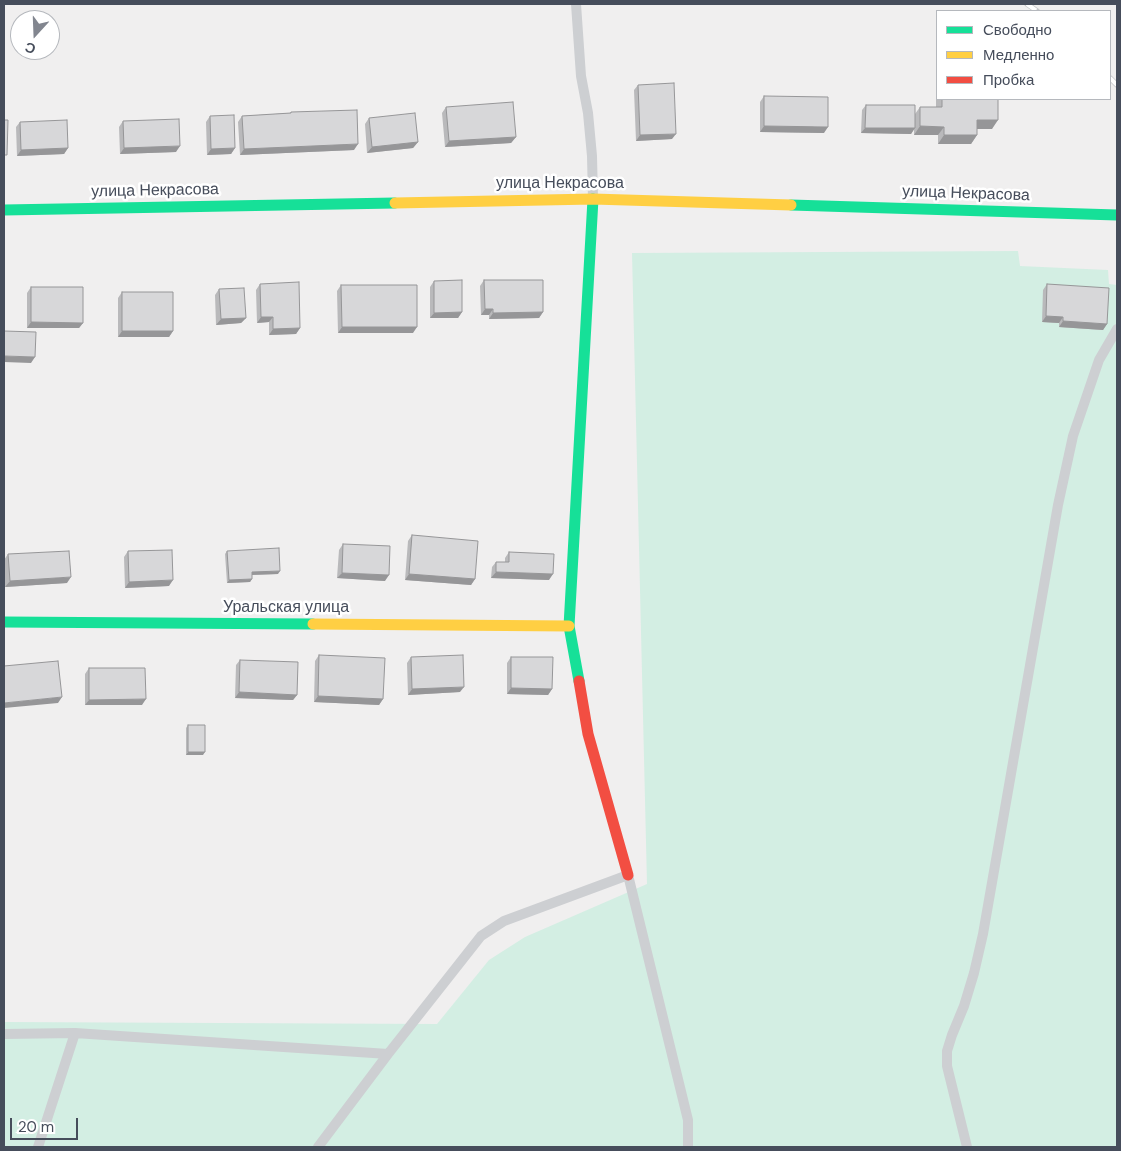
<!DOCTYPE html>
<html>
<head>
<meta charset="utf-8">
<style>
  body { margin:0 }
  #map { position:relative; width:1121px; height:1151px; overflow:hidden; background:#f0efef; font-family:"DM Sans",sans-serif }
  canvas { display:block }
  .frame { position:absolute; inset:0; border:5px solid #464d5b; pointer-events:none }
  .legend { position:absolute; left:936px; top:10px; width:175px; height:90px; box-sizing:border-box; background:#fff; border:1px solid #b5b8bd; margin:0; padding:6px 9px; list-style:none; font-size:15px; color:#464d5b }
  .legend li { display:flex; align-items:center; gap:10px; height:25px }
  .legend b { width:25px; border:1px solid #b5b8bd }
  .north { position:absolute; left:10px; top:10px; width:50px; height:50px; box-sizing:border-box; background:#fff; border:1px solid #b5b8bd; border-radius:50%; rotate:200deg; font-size:14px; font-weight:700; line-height:20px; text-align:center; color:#464d5b }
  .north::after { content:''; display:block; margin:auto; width:18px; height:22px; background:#82868f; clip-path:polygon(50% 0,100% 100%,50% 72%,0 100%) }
  .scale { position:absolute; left:10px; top:1118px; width:68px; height:22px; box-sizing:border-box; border:2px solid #464d5b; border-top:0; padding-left:6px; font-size:15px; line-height:18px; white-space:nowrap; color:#464d5b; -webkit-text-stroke:4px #fff; paint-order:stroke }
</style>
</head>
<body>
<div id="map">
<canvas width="1121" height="1151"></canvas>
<div class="frame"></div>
<ul class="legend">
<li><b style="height:6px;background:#16e098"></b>Свободно</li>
<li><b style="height:6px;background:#ffcf43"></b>Медленно</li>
<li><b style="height:6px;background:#f24e42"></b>Пробка</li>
</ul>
<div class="north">С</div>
<div class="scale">20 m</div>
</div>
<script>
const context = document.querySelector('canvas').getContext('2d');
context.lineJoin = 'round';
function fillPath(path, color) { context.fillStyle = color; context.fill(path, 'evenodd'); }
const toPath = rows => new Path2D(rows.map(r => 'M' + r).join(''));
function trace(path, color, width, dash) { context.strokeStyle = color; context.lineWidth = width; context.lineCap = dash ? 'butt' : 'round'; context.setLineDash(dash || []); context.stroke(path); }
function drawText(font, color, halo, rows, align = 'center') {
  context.font = font + ' "DM Sans",sans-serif'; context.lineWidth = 5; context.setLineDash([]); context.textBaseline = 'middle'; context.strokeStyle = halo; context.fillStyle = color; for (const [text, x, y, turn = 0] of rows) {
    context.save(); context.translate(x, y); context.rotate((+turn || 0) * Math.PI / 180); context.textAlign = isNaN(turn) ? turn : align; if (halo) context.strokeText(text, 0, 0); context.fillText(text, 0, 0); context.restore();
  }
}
const green = toPath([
  [1018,251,1020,266,1108,270,1109,284,1117,285,1117,1147,4,1147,4,1022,437,1024,489,960,525,937,647,884,632,253]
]);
const lane = toPath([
  [576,4,581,76,588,113,592,156,593,199],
  [4,1034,75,1033,388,1054,481,936,504,921,628,875,688,1120,688,1147],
  [38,1147,75,1033],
  [318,1147,388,1054],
  [967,1147,947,1066,947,1051,952,1035,964,1006,974,973,983,934,1058,505,1073,436,1099,360,1117,329]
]);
const fast = toPath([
  [791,205,1117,215],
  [4,210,395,203],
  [4,622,313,624],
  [579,681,569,626,593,199]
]);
const slow = toPath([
  [395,203,593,199,791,205],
  [313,624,569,626]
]);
const jam = toPath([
  [579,681,588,734,628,875]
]);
const rail = toPath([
  [1027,4,1037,11],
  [1110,78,1117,85]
]);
const wall = toPath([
  [638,85,672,139,636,141,634,90],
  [764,96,824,133,760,132,760,102],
  [937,98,937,99,998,99,992,129,977,129,977,135,971,144,938,144,938,135,914,135,914,129,911,134,861,133,862,110,866,105,915,114,920,107,936,107,936,99],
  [446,107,516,137,511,143,445,147,442,113],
  [291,112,354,150,240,155,238,122,242,116,290,113],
  [210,116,235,148,231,154,207,155,206,122],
  [369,118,418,142,413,148,367,153,365,124],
  [123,121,176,152,120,154,119,127],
  [20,122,68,148,64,154,17,156,16,127],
  [484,280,543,312,539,318,489,319,489,315,481,315,480,286],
  [434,281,462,312,458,318,430,318,430,287],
  [260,284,300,328,296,334,269,335,269,322,257,323,256,290],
  [1047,284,1107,324,1103,330,1059,327,1059,323,1042,322,1043,290],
  [341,285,413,333,338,333,337,291],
  [31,287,83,323,79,328,27,328,27,293],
  [219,289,246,318,241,323,216,325,215,295],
  [122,292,173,331,169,337,118,337,118,298],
  [412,535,475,579,471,585,405,580,408,541],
  [343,544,385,581,337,578,339,550],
  [128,551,169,586,125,588,124,557],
  [227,551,278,574,252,575,252,579,250,582,227,583,225,554],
  [509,552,549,580,491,578,492,567,496,562,505,562,505,558],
  [8,554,67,583,5,587,4,560],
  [319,655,383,699,379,705,314,702,315,661],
  [411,657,460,692,408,695,407,663],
  [511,657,552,689,548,695,507,694,507,663],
  [240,660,297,695,293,700,235,698,236,665],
  [89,668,142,705,85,705,85,674],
  [188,725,203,755,186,755,186,728]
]);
const shadedWall = toPath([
  [977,120,998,120,992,129,971,129],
  [764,126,828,127,824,133,760,132],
  [920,126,944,127,938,135,914,135],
  [865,128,915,128,911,134,861,133],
  [676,134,672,139,636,141,640,135],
  [944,135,977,135,971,144,938,144],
  [516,137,511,143,445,147,449,141],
  [418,142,413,148,367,153,372,147],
  [358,144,354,150,240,155,244,149],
  [180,146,176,152,120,154,124,148],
  [68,148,64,154,17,156,21,150],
  [235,148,231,154,207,155,211,149],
  [485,309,493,309,489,315,481,315],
  [462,312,458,318,430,318,434,313],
  [543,312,539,318,489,319,493,313],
  [1046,316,1063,317,1059,323,1042,322],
  [261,317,273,317,269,322,257,323],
  [246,318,241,323,216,325,221,319],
  [1063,321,1107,324,1103,330,1059,327],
  [31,322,83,323,79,328,27,328],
  [342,327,417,327,413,333,338,333],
  [300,328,296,334,269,335,273,329],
  [122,331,173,331,169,337,118,337],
  [4,356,35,357,31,363,4,362],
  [280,571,278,574,250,575,252,572],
  [496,572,553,574,549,580,491,578],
  [342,573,389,575,385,581,337,578],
  [409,574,475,579,471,585,405,580],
  [71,577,67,583,5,587,10,581],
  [252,579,250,582,227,583,229,580],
  [173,580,169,586,125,588,129,582],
  [464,687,460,692,408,695,412,689],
  [511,688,552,689,548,695,507,694],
  [239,692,297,695,293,700,235,698],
  [318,696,383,699,379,705,314,702],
  [62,697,58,703,4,708,4,703],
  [146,699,142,705,85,705,89,700],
  [188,752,205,752,203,755,186,755]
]);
const building = toPath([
  [674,83,676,134,640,135,638,85,674,83],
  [764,96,828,97,828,127,764,126,764,96],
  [942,99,998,99,998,120,977,120,977,135,944,135,944,127,920,126,920,107,942,107,942,99],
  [513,102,516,137,449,141,446,107,513,102],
  [866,105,915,105,915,128,865,128,866,105],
  [357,110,358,144,244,149,242,116,291,113,291,112,357,110],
  [415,113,418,142,372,147,369,118,415,113],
  [234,115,235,148,211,149,210,116,234,115],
  [179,119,180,146,124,148,123,121,179,119],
  [4,120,8,120,7,155,4,155,4,120],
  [67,120,68,148,21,150,20,122,67,120],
  [462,280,462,312,434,313,434,281,462,280],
  [484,280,543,280,543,312,493,313,493,309,485,309,484,280],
  [299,282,300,328,273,329,273,317,261,317,260,284,299,282],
  [1047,284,1109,288,1107,324,1063,321,1063,317,1046,316,1047,284],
  [341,285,417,285,417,327,342,327,341,285],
  [31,287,83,287,83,323,31,322,31,287],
  [244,288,246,318,221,319,219,289,244,288],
  [122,292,173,292,173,331,122,331,122,292],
  [4,331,36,332,35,357,4,356,4,331],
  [412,535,478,541,475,579,409,574,412,535],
  [343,544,390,546,389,575,342,573,343,544],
  [279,548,280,571,252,572,252,579,229,580,227,551,279,548],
  [172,550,173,580,129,582,128,551,172,550],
  [69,551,71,577,10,581,8,554,69,551],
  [509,552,554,554,553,574,496,572,496,562,509,562,509,552],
  [319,655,385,658,383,699,318,696,319,655],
  [463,655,464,687,412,689,411,657,463,655],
  [511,657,553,657,552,689,511,688,511,657],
  [240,660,298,662,297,695,239,692,240,660],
  [58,661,62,697,4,703,4,666,58,661],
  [89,668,145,668,146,699,89,700,89,668],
  [188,725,205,725,205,752,188,752,188,725]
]);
const streetNames = [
  ["улица Некрасова",560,184],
  ["улица Некрасова",155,191,-1],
  ["улица Некрасова",966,194,2],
  ["Уральская улица",286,608]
];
fillPath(green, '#d3eee3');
trace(lane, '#cdcfd2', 10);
trace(fast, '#16e098', 11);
trace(slow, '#ffcf43', 11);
trace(jam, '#f24e42', 11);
trace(rail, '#c6c7ca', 5.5);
trace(rail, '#fff', 4, [11]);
fillPath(wall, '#b9b9bb');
fillPath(shadedWall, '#969698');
fillPath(building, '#d7d7d9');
trace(building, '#969698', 1);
drawText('16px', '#464d5b', '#fff', streetNames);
</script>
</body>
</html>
